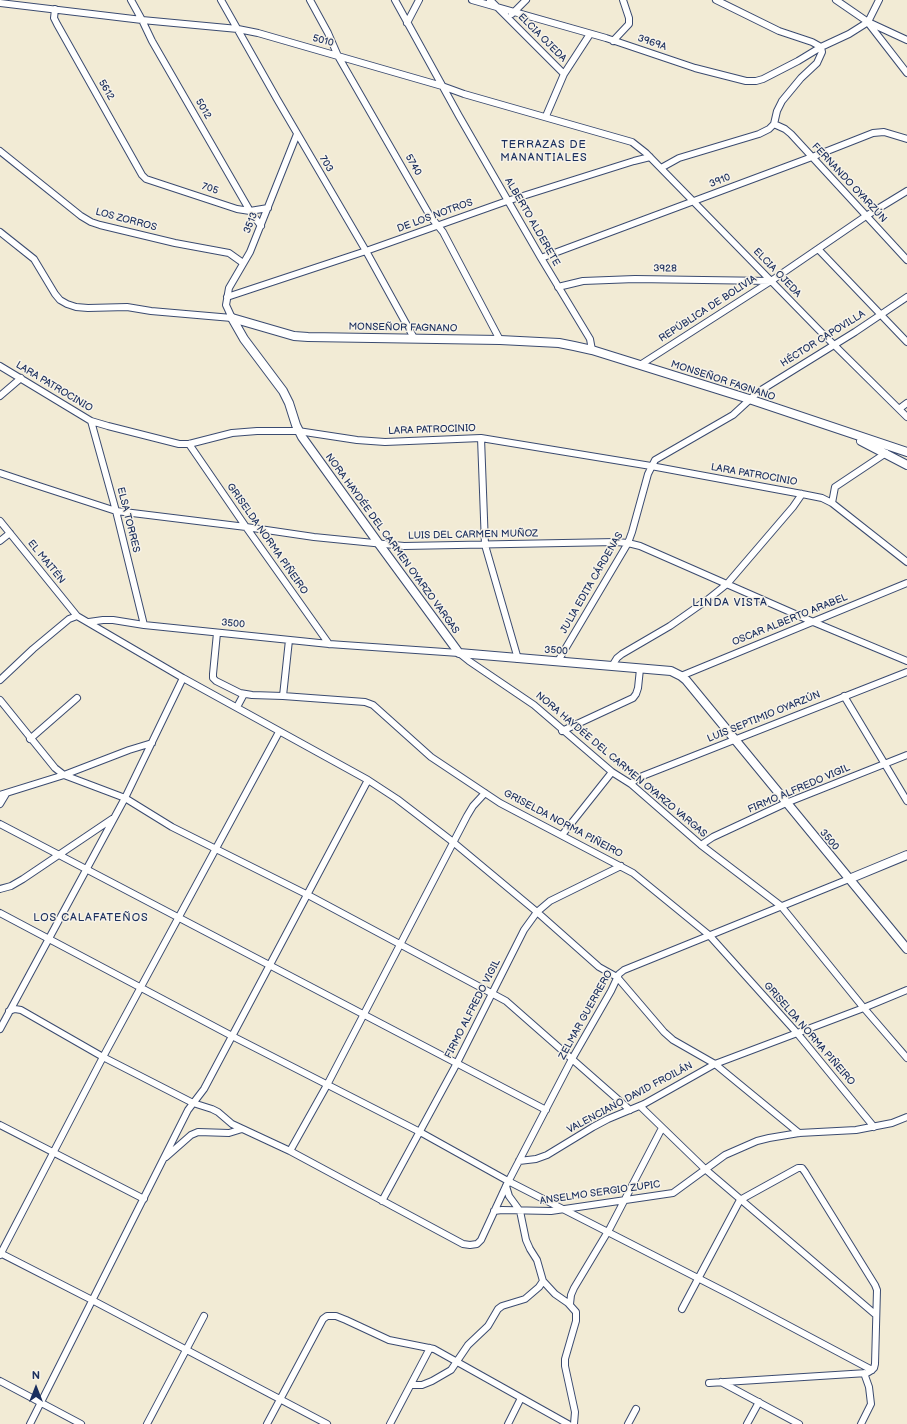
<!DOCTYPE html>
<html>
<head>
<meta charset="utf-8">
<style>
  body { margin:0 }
  #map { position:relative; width:907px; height:1424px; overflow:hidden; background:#f2ebd5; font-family:"Balsamiq Sans",sans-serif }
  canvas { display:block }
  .north { position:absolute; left:16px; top:1368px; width:40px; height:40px; -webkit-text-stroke:3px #f7f3e8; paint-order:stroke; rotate:0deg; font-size:11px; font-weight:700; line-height:16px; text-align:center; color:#1b2f5e }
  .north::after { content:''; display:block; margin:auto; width:14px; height:18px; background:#1b2f5e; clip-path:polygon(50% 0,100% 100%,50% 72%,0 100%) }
</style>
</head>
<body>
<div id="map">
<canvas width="907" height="1424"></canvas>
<div class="north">N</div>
</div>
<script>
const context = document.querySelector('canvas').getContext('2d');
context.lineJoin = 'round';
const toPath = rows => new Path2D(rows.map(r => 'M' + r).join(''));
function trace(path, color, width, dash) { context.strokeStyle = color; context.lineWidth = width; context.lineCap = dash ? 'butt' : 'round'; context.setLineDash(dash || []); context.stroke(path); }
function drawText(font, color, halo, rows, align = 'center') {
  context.font = font + ' "Balsamiq Sans",sans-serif'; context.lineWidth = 3; context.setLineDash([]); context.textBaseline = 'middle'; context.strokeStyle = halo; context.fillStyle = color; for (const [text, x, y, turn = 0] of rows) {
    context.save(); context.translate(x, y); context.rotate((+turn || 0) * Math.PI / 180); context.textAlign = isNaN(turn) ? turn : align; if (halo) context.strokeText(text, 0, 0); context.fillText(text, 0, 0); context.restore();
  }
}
const minor = toPath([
  [131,0,142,20,152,41,250,211,261,226],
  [221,0,277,99,366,251,414,338],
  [310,0,328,33,338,56,430,216,443,232,500,340],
  [395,0,459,116,541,258,590,339,592,350],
  [472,0,606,38,695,68,746,81,756,81,763,79,798,61,821,47,812,42,779,31,716,0],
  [490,0,564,74],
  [836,0,868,22,907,40],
  [0,3,142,20,238,29,258,33,442,86,464,94,632,142,646,153,819,330,907,417],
  [55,9,54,18,57,24,142,175,146,179,237,209,250,211,268,208],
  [512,14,526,0],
  [407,23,419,0],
  [869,24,907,73],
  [613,41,629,24,629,18,623,0],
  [546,116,564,74,590,34],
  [774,124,785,129,791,134,907,260],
  [0,151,81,216,91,222,100,225,175,243,229,253,243,263],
  [661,168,679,158,759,134,769,129,774,124,777,111,782,101,801,78,817,63,822,52,821,47,849,34,868,22,879,0],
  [0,232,34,259,55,294,60,300,67,304,76,307,88,308,127,307,151,311,232,318],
  [818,249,907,342],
  [541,258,812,157,873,133,884,132,907,139],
  [558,287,583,281,635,279,771,281],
  [227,297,366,251,507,201,634,161,650,157],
  [232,318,226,305,229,288,250,252,297,134],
  [640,365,771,281,866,216,907,191],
  [0,366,91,421,108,426,179,444,189,444,232,433,257,431,298,431,357,440,385,442,481,438,651,466,802,494,822,498,832,503,907,562],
  [0,396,21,378],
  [899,409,907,403],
  [91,421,116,511,144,625],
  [481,438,485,545,518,659],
  [189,444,246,527,329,644],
  [0,473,39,486,116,511,246,527,314,537,404,546,616,542,628,543,640,546,811,621,907,661],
  [832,503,835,487,886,453],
  [0,521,77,616,183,678,368,780,397,799,453,842,537,912,599,967,617,977,664,1032,673,1040,715,1064,799,1133],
  [0,541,10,533],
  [89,622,103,620,113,620,144,625,329,644,459,653,469,661,534,705,612,772,631,784,701,845,781,906,863,1007,907,1058],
  [217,633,213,674,213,678,216,681,240,693,252,695,283,696,365,702,373,705,431,757,500,803,633,873,709,935,797,1033,874,1127],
  [558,661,628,543,632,532,648,474,655,460,733,415,758,392,855,332,907,297],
  [612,666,617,658,622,654,670,626,707,600,727,584,793,507,802,494],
  [681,676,907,583],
  [0,680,33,649,69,619,77,616],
  [283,696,289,640],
  [844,696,907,801],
  [0,700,55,768,64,775,125,798,172,827,308,895,493,994,506,1001,630,1110],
  [237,707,244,694],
  [562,731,633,698,636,694,638,688,640,669],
  [30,739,77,698],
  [631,784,636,779,645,775,907,672],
  [0,795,64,775,129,750,152,743],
  [0,804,6,794],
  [0,824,546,1110],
  [562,835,612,772],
  [701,845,713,837,786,803,907,755],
  [0,889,11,886,23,879,112,819],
  [0,913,232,1036,420,1132,508,1181,731,1295,872,1370],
  [9,1011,15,1009,21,1010,103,1057,193,1103,212,1109,218,1112,232,1124,290,1151,463,1244,470,1245,477,1244,481,1240,506,1186,572,1059,611,991,619,974,624,970,849,879],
  [0,1029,125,798,183,678],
  [640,1106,705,1169,876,1315],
  [0,1125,144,1199],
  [290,1151,327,1085,467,816,473,806,485,793],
  [166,1157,191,1135,198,1132,229,1133,242,1129],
  [519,1161,536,1159,547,1155,593,1127,608,1119,644,1104,715,1064,861,1009,907,990],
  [506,1186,509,1196,520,1211,526,1240,530,1249,537,1260,543,1281,555,1294,568,1303,576,1312,576,1321,565,1359,565,1366,575,1412,574,1424],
  [382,1201,457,1063,524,930,537,912,550,901,621,866],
  [494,1211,502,1210,551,1211,673,1193,725,1155,757,1141,769,1138,799,1133,856,1130,892,1123,907,1117],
  [0,1253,92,1300,327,1424],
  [0,1255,103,1057,279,732],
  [570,1304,571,1295,574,1288,610,1228,662,1128],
  [682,1309,740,1200,798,1168,802,1168,805,1172,875,1285,877,1290,875,1364,874,1368,872,1370,867,1373,709,1383],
  [0,1381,81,1424],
  [721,1382,799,1424],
  [411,1385,422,1385,432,1381,451,1370,468,1345,488,1326,498,1309,502,1306,525,1299,539,1287,543,1281],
  [30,1424,188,1110,204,1089,368,780],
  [147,1424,204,1316],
  [267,1424,323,1319,327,1316,336,1316,346,1320,389,1340,434,1349,568,1424],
  [390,1424,430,1348],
  [508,1424,521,1398],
  [628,1424,636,1409],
  [747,1424,759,1402],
  [861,1424,871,1404,869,1387,864,1373]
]);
const tertiary = toPath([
  [232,318,244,339,283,391,289,403,296,425,302,437,379,544,459,653,671,671,681,676,686,680,907,949],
  [232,318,294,336,308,337,500,340,559,343,574,346,592,350,749,399,907,452],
  [861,441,907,465],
  [849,879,907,855]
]);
const streetNames = [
  ["ELCIA OJEDA",542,38,45],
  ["5010",323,41,15],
  ["3969A",652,43,19],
  ["5612",106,90,60],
  ["5012",203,109,60],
  ["703",326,164,60],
  ["5740",413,165,60],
  ["3910",720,181,-21],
  ["FERNANDO OYARZÚN",849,183,47],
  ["705",210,189,18],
  ["DE LOS NOTROS",435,216,-20],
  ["LOS ZORROS",126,220,15],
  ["ALBERTO ALDERETE",532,222,60],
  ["3513",251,223,-68],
  ["3928",665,269,1],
  ["ELCIA OJEDA",777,273,46],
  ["REPÚBLICA DE BOLIVIA",708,309,-33],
  ["MONSEÑOR FAGNANO",403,328,1],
  ["HÉCTOR CAPOVILLA",823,339,-32],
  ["MONSEÑOR FAGNANO",723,381,18],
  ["LARA PATROCINIO",54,387,31],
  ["LARA PATROCINIO",432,430,-2],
  ["LARA PATROCINIO",754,475,10],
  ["ELSA TORRES",128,520,76],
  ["LUIS DEL CARMEN MUÑOZ",473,535,-1],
  ["GRISELDA NORMA PIÑEIRO",267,539,55],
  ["NORA HAYDÉE DEL CARMEN OYARZO VARGAS",392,544,54],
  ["EL MAITÉN",46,562,51],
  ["JULIA EDITA CÁRDENAS",592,583,-60],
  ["OSCAR ALBERTO ARABEL",790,620,-22],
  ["3500",233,624,6],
  ["3500",556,651,4],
  ["LUIS SEPTIMIO OYARZÚN",764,717,-22],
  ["NORA HAYDÉE DEL CARMEN OYARZO VARGAS",621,765,40],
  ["FIRMO ALFREDO VIGIL",799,789,-23],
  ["GRISELDA NORMA PIÑEIRO",563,824,28],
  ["3500",829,840,50],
  ["FIRMO ALFREDO VIGIL",473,1009,-63],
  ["ZELMAR GUERRERO",586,1015,-61],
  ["GRISELDA NORMA PIÑEIRO",809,1034,49],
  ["VALENCIANO DAVID FROILÁN",630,1098,-28],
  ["ANSELMO SERGIO ZUPIC",600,1193,-8]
];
const neighbourhoodNames = [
  ["TERRAZAS DE",544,145],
  ["MANANTIALES",544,158],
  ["LINDA VISTA",730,603],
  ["LOS CALAFATEÑOS",91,918]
];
trace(minor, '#3b4b70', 8);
trace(tertiary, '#3b4b70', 10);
trace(minor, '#fff', 6);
trace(tertiary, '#fff', 8);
drawText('10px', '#1b2f5e', '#f7f3e8', streetNames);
context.letterSpacing = '1px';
drawText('11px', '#1b2f5e', '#f7f3e8', neighbourhoodNames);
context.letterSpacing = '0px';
</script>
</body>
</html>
